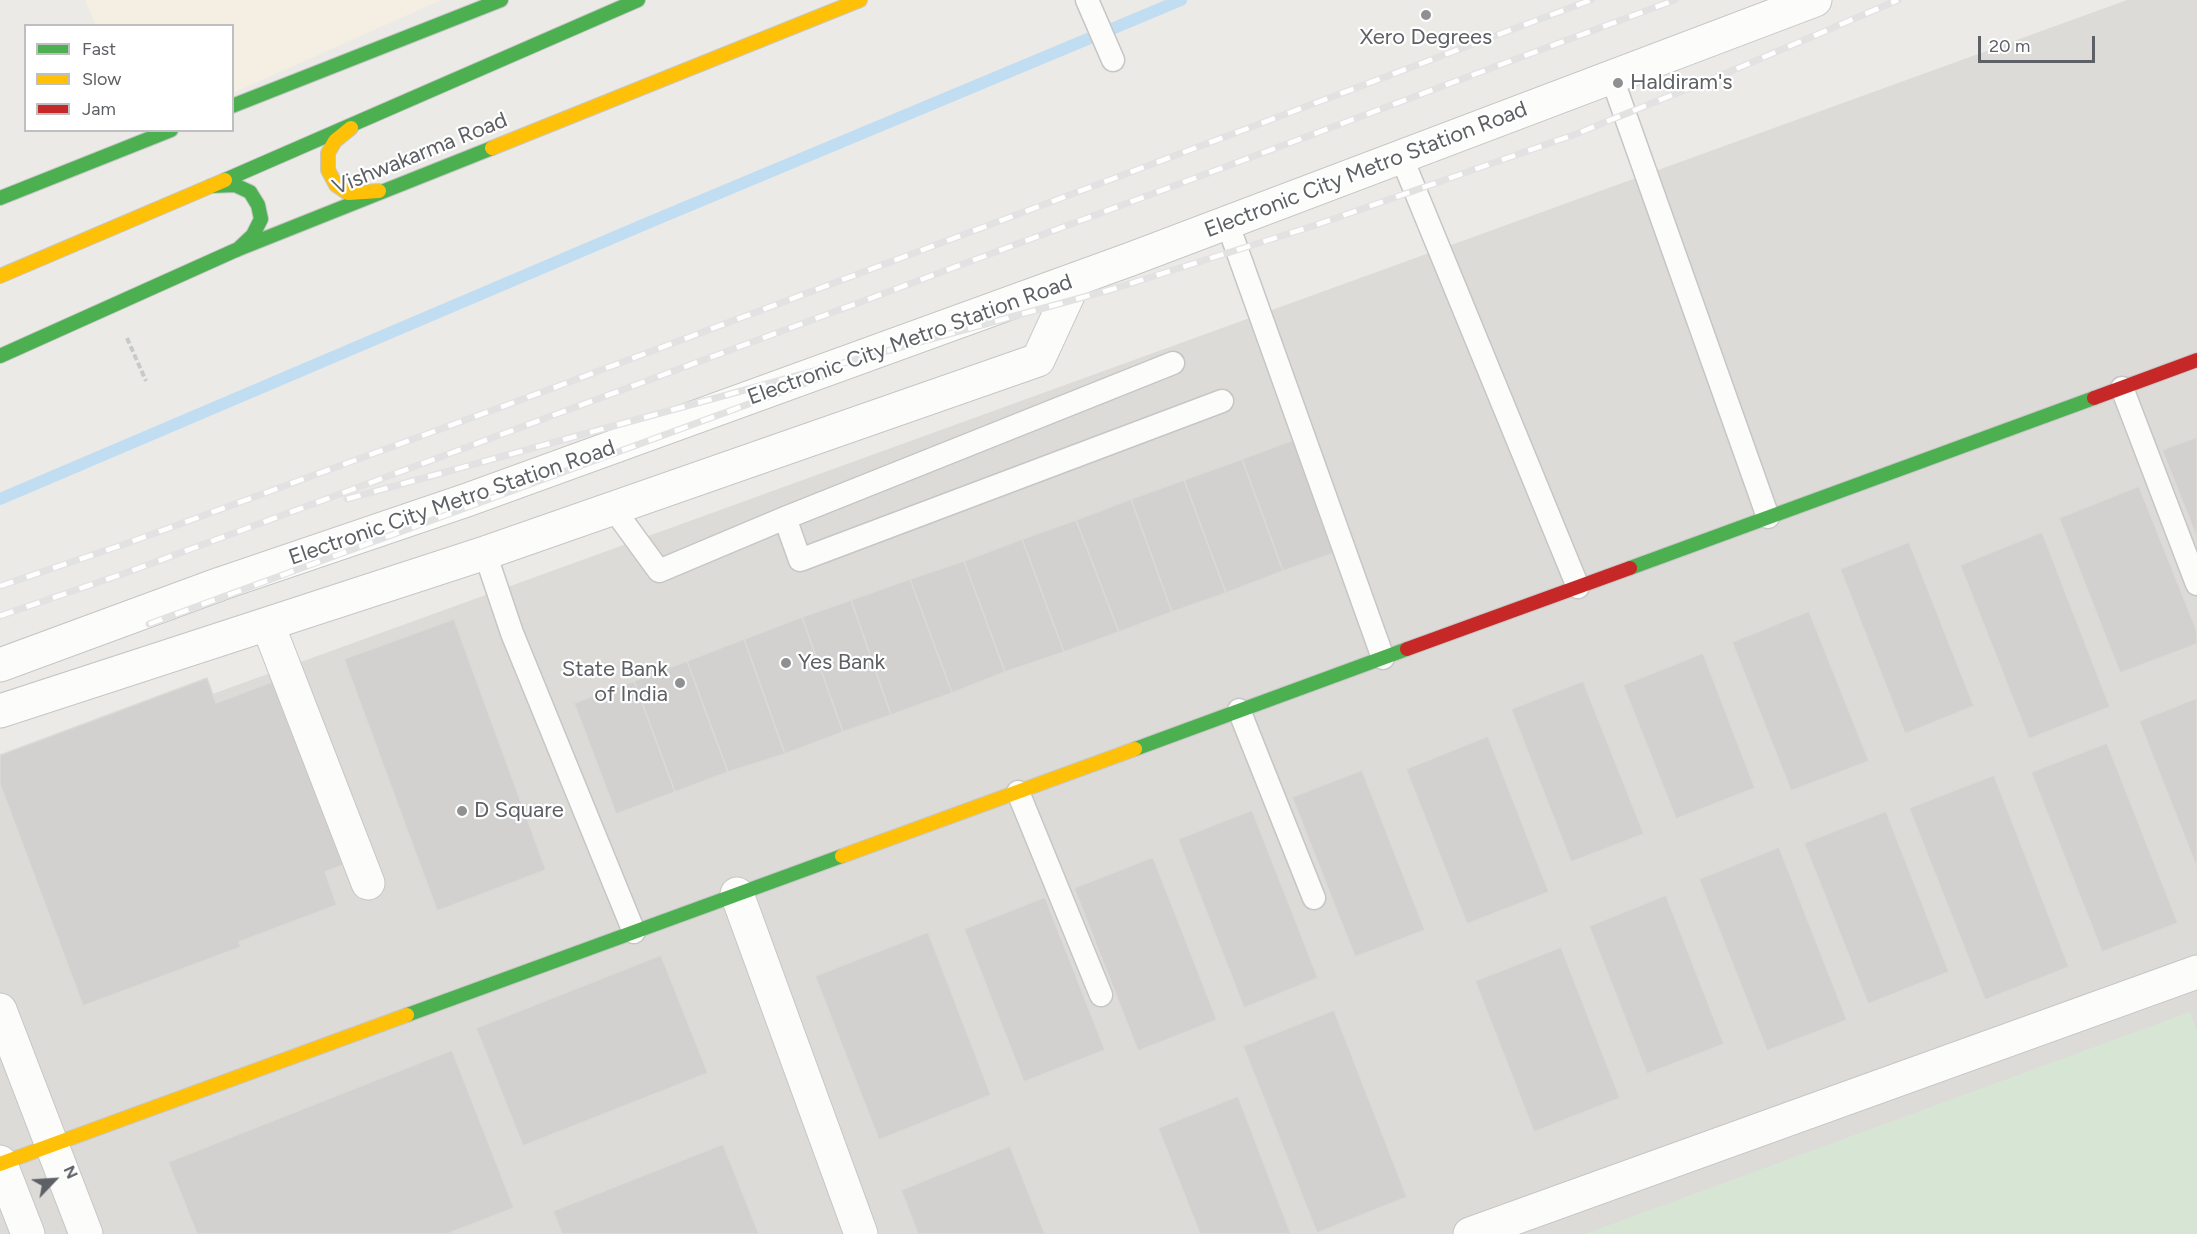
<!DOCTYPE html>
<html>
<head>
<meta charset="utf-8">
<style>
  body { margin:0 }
  #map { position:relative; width:2197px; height:1234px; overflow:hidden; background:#eceae7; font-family:Figtree,sans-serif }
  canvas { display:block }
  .legend { position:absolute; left:24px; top:24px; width:210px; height:108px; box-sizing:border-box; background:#fff; border:2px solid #bebfc1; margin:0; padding:8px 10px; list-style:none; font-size:18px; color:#5d6064 }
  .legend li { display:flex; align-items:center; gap:12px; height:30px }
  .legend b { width:30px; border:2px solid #bebfc1 }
  .north { position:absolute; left:24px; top:1150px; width:60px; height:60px; -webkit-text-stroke:4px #fff; paint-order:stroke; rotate:65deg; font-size:16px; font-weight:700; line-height:24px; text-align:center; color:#5d6064 }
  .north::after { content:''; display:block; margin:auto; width:21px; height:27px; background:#5d6064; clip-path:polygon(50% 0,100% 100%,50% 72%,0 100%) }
  .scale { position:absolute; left:1978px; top:36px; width:117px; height:27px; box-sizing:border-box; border:3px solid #5d6064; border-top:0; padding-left:8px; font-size:18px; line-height:21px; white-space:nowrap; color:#5d6064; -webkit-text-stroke:4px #fff; paint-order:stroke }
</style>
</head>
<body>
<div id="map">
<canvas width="2197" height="1234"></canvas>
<ul class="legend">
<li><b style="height:8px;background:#4caf50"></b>Fast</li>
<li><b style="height:8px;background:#ffc107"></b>Slow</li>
<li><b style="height:8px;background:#c62828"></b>Jam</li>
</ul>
<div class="north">N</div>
<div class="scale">20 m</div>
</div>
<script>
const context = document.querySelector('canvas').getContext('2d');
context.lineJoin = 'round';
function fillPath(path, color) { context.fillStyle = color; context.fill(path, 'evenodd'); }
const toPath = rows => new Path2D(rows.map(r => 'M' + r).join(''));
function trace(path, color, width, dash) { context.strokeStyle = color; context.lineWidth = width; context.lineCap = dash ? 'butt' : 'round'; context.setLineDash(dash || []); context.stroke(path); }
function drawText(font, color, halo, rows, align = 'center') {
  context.font = font + ' Figtree,sans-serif'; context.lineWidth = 4.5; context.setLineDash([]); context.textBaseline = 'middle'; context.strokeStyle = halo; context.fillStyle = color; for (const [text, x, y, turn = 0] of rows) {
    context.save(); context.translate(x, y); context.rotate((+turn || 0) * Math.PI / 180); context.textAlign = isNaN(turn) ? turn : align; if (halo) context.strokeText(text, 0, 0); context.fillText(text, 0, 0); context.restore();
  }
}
const commercial = toPath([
  [85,0,441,0,233,93,232,26,96,25]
]);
const industrial = toPath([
  [2127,0,2197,0,2197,1234,0,1234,0,771]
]);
const green = toPath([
  [2190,1012,2197,1031,2197,1234,1585,1234]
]);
const stream = toPath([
  [0,499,650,222,1181,0]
]);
const building = toPath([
  [2197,437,2197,538,2162,450,2197,437],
  [1296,439,1337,552,1283,571,1242,459,1296,439],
  [1242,459,1283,571,1226,593,1184,480,1242,459],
  [1184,480,1226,593,1172,612,1131,499,1184,480],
  [2139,486,2197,631,2197,644,2120,673,2059,518,2139,486],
  [1131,499,1172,612,1119,632,1076,520,1131,499],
  [1076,520,1119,632,1064,652,1022,539,1076,520],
  [2042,532,2110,707,2029,739,1960,565,2042,532],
  [1022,539,1064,652,1005,672,964,561,1022,539],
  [1909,542,1974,706,1905,734,1840,569,1909,542],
  [964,561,1005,672,952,693,910,579,964,561],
  [910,579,952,693,891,715,851,600,910,579],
  [851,600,891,715,843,732,802,617,851,600],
  [1809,611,1869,761,1791,791,1732,642,1809,611],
  [802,617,843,732,785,754,744,639,802,617],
  [454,619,546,870,437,911,344,659,454,619],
  [744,639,785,754,728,772,687,661,744,639],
  [1703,653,1755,788,1676,819,1623,685,1703,653],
  [687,661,728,772,675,792,634,681,687,661],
  [207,678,216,703,282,678,351,862,325,872,337,905,239,942,241,947,83,1006,0,784,0,755,207,678],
  [634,681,675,792,616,814,574,703,634,681],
  [1583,681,1644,834,1571,862,1511,709,1583,681],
  [2197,698,2197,868,2139,721,2197,698],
  [1488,736,1549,892,1467,924,1406,769,1488,736],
  [2107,743,2178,923,2102,952,2031,772,2107,743],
  [1362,770,1425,930,1355,957,1292,797,1362,770],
  [1994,775,2069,967,1985,1000,1909,808,1994,775],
  [1252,810,1318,978,1244,1008,1178,839,1252,810],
  [1886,811,1949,972,1868,1004,1804,843,1886,811],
  [1779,847,1847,1020,1767,1051,1699,879,1779,847],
  [1153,857,1217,1020,1138,1051,1074,888,1153,857],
  [1666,895,1724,1044,1647,1074,1589,926,1666,895],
  [1045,897,1105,1050,1024,1082,964,929,1045,897],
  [928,932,991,1095,879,1140,815,976,928,932],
  [1561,947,1620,1098,1534,1132,1475,981,1561,947],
  [661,955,708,1073,523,1146,476,1028,661,955],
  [1334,1010,1407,1197,1317,1233,1243,1046,1334,1010],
  [452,1050,514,1208,447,1234,197,1234,168,1162,452,1050],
  [1238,1096,1291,1234,1200,1234,1158,1128,1238,1096],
  [723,1144,759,1234,562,1234,553,1211,723,1144],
  [1010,1146,1045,1234,918,1234,901,1190,1010,1146]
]);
const path = toPath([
  [127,338,146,381]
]);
const lane = toPath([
  [1087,0,1113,60],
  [1612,78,1768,517],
  [1401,156,1578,587],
  [1227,222,1383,658],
  [2122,388,2197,584],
  [613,508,659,571,785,518,1173,363],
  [785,518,800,560,1222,401],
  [485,553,512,633,634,932],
  [1239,710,1314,898],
  [1018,792,1101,995]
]);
const street = toPath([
  [268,625,368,883],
  [0,665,220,584,467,500,1131,259,1815,0],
  [0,711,485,553,1038,360,1075,280],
  [737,894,861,1234],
  [0,1010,86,1234],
  [0,1162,28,1234],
  [1470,1234,2197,972]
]);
const fast = toPath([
  [232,106,501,0],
  [225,180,638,0],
  [211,186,235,185,250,192,258,205,261,219,253,235,237,250],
  [0,198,171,130],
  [0,356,236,250,492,148],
  [1630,568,2094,398],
  [1135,749,1407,649],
  [407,1015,842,856]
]);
const slow = toPath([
  [351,128,335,141,328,153,328,170,336,185,348,193,379,191],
  [492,148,860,0],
  [0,276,225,180],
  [842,856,1135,749],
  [0,1164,407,1015]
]);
const jam = toPath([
  [2094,398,2197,360],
  [1407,649,1630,568]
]);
const rail = toPath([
  [347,499,1113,289,1313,226,1576,134,1729,72,1898,0],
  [0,586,125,544,545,391,1591,0],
  [0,616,131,571,885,293,1675,0],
  [149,624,833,373]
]);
const markers = [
  [1426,15,6,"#8f9092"],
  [1618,83,6,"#8f9092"],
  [786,663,6,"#8f9092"],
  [680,683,6,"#8f9092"],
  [462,811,6,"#8f9092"]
];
const poiNames = [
  ["Xero Degrees",1426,38,"center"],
  ["Haldiram's",1630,83],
  ["Yes Bank",798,663],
  ["State Bank",668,670,"right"],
  ["of India",668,695,"right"],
  ["D Square",474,811]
];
const streetNames = [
  ["Vishwakarma Road",420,154,-22],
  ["Electronic City Metro Station Road",1366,170,-21],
  ["Electronic City Metro Station Road",910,340,-20],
  ["Electronic City Metro Station Road",452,503,-19]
];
fillPath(commercial, '#f4efe2');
fillPath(industrial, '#dddbd8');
fillPath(green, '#d7e6d4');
trace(stream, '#c0ddf2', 12);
fillPath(building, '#d3d1d0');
trace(building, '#dbdad6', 1.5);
trace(lane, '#c6c6c6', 25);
trace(street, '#c6c6c6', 35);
trace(fast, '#c7c7c8', 16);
trace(slow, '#c7c7c8', 16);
trace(jam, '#c7c7c8', 16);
trace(path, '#c6cac8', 4, [6, 3]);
trace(lane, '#fcfcfb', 22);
trace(street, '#fcfcfb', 33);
trace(fast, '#4caf50', 14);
trace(slow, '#ffc107', 14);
trace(jam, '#c62828', 14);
trace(rail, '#e3e2e2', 7);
trace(rail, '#fff', 4.5, [14]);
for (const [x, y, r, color] of markers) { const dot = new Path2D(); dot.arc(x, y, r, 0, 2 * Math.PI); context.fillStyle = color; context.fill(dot); trace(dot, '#fff', 2); }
drawText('22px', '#5d6064', '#fff', poiNames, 'left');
drawText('22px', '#5d6064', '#fff', streetNames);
</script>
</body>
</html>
